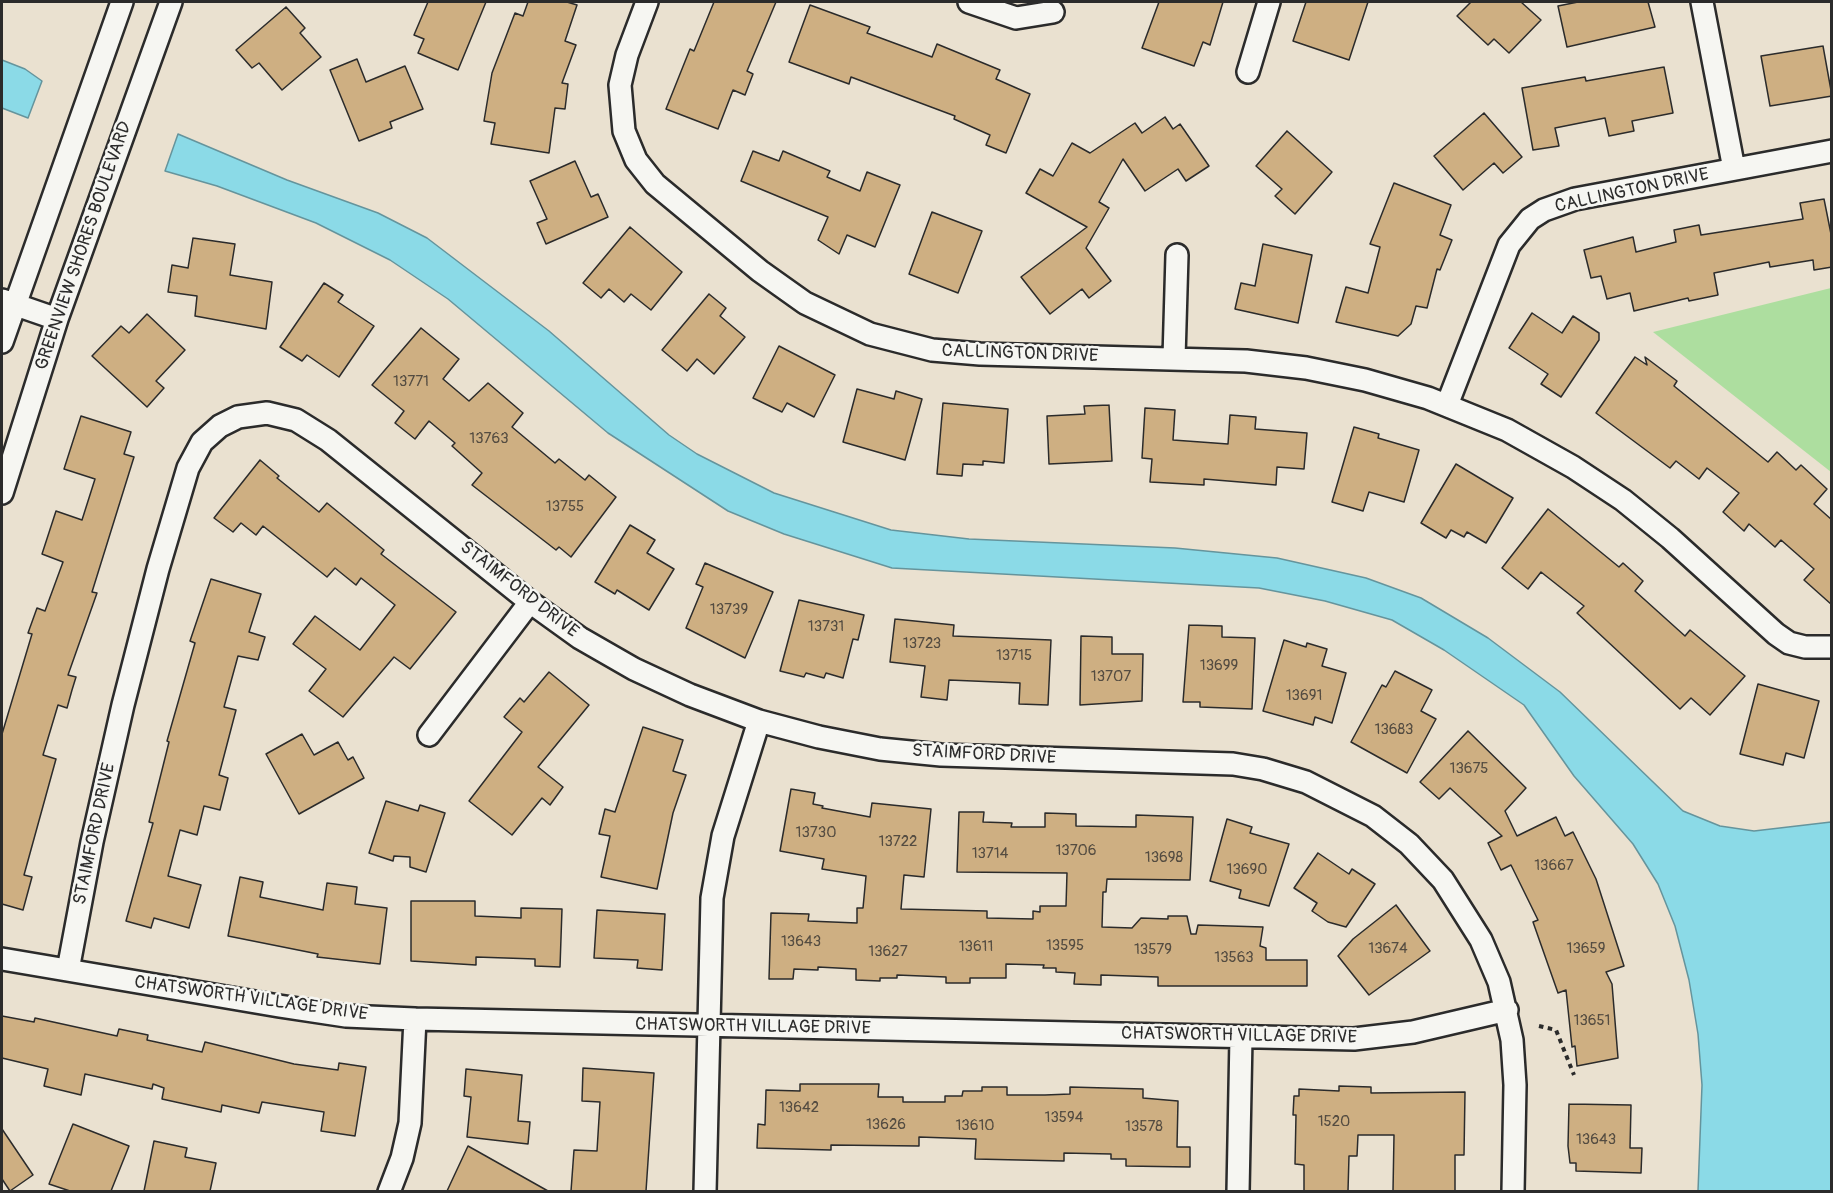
<!DOCTYPE html>
<html>
<head>
<meta charset="utf-8">
<style>
  body { margin:0 }
  #map { position:relative; width:1833px; height:1193px; overflow:hidden; background:#eae1d0; font-family:Pangolin,sans-serif }
  canvas { display:block }
  .frame { position:absolute; inset:0; border:3px solid #2b2b2b; pointer-events:none }
</style>
</head>
<body>
<div id="map">
<canvas width="1833" height="1193"></canvas>
<div class="frame"></div>
</div>
<script>
const context = document.querySelector('canvas').getContext('2d');
context.lineJoin = 'round';
function fillPath(path, color) { context.fillStyle = color; context.fill(path, 'evenodd'); }
const toPath = rows => new Path2D(rows.map(r => 'M' + r).join(''));
function trace(path, color, width, dash) { context.strokeStyle = color; context.lineWidth = width; context.lineCap = dash ? 'butt' : 'round'; context.setLineDash(dash || []); context.stroke(path); }
function drawText(font, color, halo, rows, align = 'center') {
  context.font = font + ' Pangolin,sans-serif'; context.lineWidth = 5; context.setLineDash([]); context.textBaseline = 'middle'; context.strokeStyle = halo; context.fillStyle = color; for (const [text, x, y, turn = 0] of rows) {
    context.save(); context.translate(x, y); context.rotate((+turn || 0) * Math.PI / 180); context.textAlign = isNaN(turn) ? turn : align; if (halo) context.strokeText(text, 0, 0); context.fillText(text, 0, 0); context.restore();
  }
}
const green = toPath([
  [1831,288,1831,472,1653,332]
]);
const water = toPath([
  [2,60,25,69,42,81,28,118,2,108,2,60],
  [178,134,287,180,378,213,427,238,549,331,669,435,697,454,774,493,891,530,969,539,1175,548,1277,558,1366,578,1421,598,1488,638,1560,692,1683,811,1720,826,1754,831,1831,822,1831,1191,1698,1191,1702,1085,1698,1034,1689,980,1675,926,1658,884,1633,844,1574,776,1524,705,1444,650,1392,620,1325,601,1259,588,892,568,784,534,728,511,608,433,448,299,390,260,316,223,217,186,165,171,178,134]
]);
const building = toPath([
  [428,2,486,2,458,70,418,53,424,39,414,35,428,2],
  [528,2,567,2,577,5,565,41,576,45,562,83,568,84,565,109,555,108,549,153,491,144,495,123,484,121,492,73,515,13,523,16,528,2],
  [714,2,776,2,747,71,753,74,745,95,733,90,718,129,666,109,690,49,694,51,714,2],
  [1159,2,1223,2,1210,45,1203,42,1194,66,1142,48,1159,2],
  [1306,2,1368,2,1349,60,1293,41,1306,2],
  [1471,2,1521,2,1541,20,1509,53,1494,39,1488,45,1457,16,1471,2],
  [1578,2,1648,2,1655,27,1567,47,1558,6,1578,2],
  [810,5,870,27,867,33,932,57,937,44,1000,70,996,79,1030,94,1006,153,986,145,990,135,954,119,955,116,851,77,849,84,789,62,810,5],
  [286,7,305,28,300,33,321,57,282,90,259,63,252,68,236,50,286,7],
  [1823,46,1832,96,1770,106,1761,56,1823,46],
  [357,59,366,82,405,66,423,109,390,122,392,128,359,141,330,70,357,59],
  [1664,67,1673,113,1632,121,1634,131,1609,136,1605,118,1555,128,1559,146,1533,150,1522,88,1585,77,1586,81,1664,67],
  [1484,113,1522,157,1503,173,1494,163,1463,190,1434,156,1484,113],
  [1165,117,1173,129,1180,124,1209,166,1186,181,1178,169,1145,191,1123,159,1099,202,1109,208,1086,248,1111,281,1089,298,1082,289,1050,314,1021,277,1087,227,1026,193,1040,169,1053,176,1072,143,1090,153,1135,123,1142,133,1165,117],
  [1287,131,1332,172,1295,214,1275,196,1282,189,1256,166,1287,131],
  [753,151,779,161,783,151,830,171,827,177,860,191,867,172,900,185,875,247,847,235,839,254,818,240,828,217,741,181,753,151],
  [575,161,591,197,598,194,608,217,546,244,537,223,547,219,530,181,575,161],
  [1394,183,1451,205,1440,235,1452,240,1440,270,1437,269,1427,308,1416,306,1411,324,1398,336,1336,322,1346,287,1368,293,1380,247,1370,244,1394,183],
  [1824,199,1832,239,1832,267,1814,270,1813,260,1770,267,1769,262,1714,273,1718,295,1689,301,1688,298,1634,311,1630,293,1607,299,1601,276,1591,278,1584,250,1633,237,1636,252,1676,242,1674,230,1699,225,1701,235,1803,219,1800,203,1824,199],
  [932,212,982,231,958,293,909,274,932,212],
  [630,227,682,272,651,310,631,294,624,302,609,289,601,298,583,283,630,227],
  [193,238,235,244,230,275,272,282,266,329,195,316,197,296,168,292,172,265,188,268,193,238],
  [1263,244,1312,255,1298,323,1235,309,1241,283,1255,286,1263,244],
  [324,283,343,295,338,302,374,326,339,377,307,355,302,361,280,347,324,283],
  [709,294,726,308,720,316,745,337,714,374,697,359,687,371,662,350,709,294],
  [1532,313,1562,333,1573,316,1599,333,1599,340,1561,397,1541,384,1548,374,1509,348,1532,313],
  [147,314,185,350,156,381,164,388,147,407,92,356,121,326,129,333,147,314],
  [421,328,459,359,443,379,469,401,488,383,523,413,512,427,555,463,559,459,585,480,589,475,616,497,571,557,559,547,556,550,472,485,482,473,452,446,455,443,429,421,415,439,395,423,404,411,372,385,421,328],
  [779,346,835,375,814,417,787,403,782,412,753,398,779,346],
  [1635,357,1647,365,1645,357,1677,381,1674,386,1768,462,1777,452,1796,470,1801,465,1827,489,1814,504,1832,520,1832,605,1804,580,1814,569,1781,540,1775,547,1749,524,1744,531,1723,512,1739,493,1707,468,1699,479,1676,461,1670,468,1596,413,1635,357],
  [857,389,894,399,896,391,922,399,905,460,843,442,857,389],
  [943,403,1008,409,1004,463,983,461,983,465,963,464,962,476,937,474,943,403],
  [1109,405,1112,461,1049,464,1047,416,1085,414,1084,406,1109,405],
  [1145,408,1175,410,1173,440,1228,444,1230,415,1256,417,1255,429,1307,433,1304,469,1277,467,1276,485,1204,479,1204,485,1150,482,1152,459,1142,458,1145,408],
  [81,416,131,432,124,454,134,457,92,592,97,593,68,675,76,677,72,690,67,708,58,705,43,755,56,759,24,875,32,877,23,910,2,904,2,734,32,634,28,633,37,608,45,611,63,562,42,554,56,511,82,520,95,479,64,469,81,416],
  [1354,427,1379,434,1378,438,1419,450,1404,502,1369,492,1363,511,1332,502,1354,427],
  [260,460,279,476,277,478,319,512,327,503,384,550,381,554,456,612,410,669,394,657,343,717,309,691,326,669,293,644,315,616,360,650,395,605,361,578,356,585,335,568,327,577,263,526,256,535,241,523,233,532,214,518,260,460],
  [1456,464,1513,498,1486,543,1467,532,1464,537,1451,530,1446,538,1421,523,1456,464],
  [1548,509,1619,567,1623,563,1643,581,1635,591,1685,636,1690,630,1745,676,1710,715,1691,698,1680,709,1577,613,1584,606,1541,572,1528,589,1502,568,1548,509],
  [630,525,655,540,647,553,674,569,649,610,617,590,615,594,595,582,630,525],
  [705,563,773,592,745,658,686,628,703,587,696,584,705,563],
  [211,579,261,594,249,632,265,637,258,660,238,656,224,707,236,710,219,775,228,778,220,810,204,806,197,835,180,830,168,876,201,885,189,928,154,918,151,928,126,921,153,823,149,822,169,742,167,741,195,643,190,641,211,579],
  [799,600,864,615,858,640,853,639,843,678,826,673,824,678,806,673,804,677,780,671,799,600],
  [895,619,954,625,953,636,1051,640,1048,705,1019,704,1020,683,949,680,947,700,921,697,925,666,890,662,895,619],
  [1189,625,1222,626,1222,637,1255,638,1252,709,1200,707,1200,702,1183,702,1189,625],
  [1081,636,1112,637,1112,654,1143,654,1142,701,1080,705,1081,636],
  [1284,640,1306,647,1307,643,1327,649,1322,666,1346,673,1332,723,1315,717,1313,725,1263,711,1284,640],
  [1395,671,1432,690,1421,711,1436,719,1407,773,1351,742,1382,685,1386,687,1395,671],
  [549,672,589,705,538,767,563,787,550,805,542,798,512,835,469,801,522,732,504,717,520,698,524,702,549,672],
  [1758,684,1819,701,1804,758,1786,753,1783,765,1740,754,1758,684],
  [643,727,683,740,673,771,686,775,673,813,657,889,601,877,610,836,599,834,605,809,615,812,643,727],
  [1468,731,1526,788,1505,811,1517,836,1556,817,1565,836,1573,832,1596,879,1624,966,1606,972,1612,984,1618,1058,1577,1066,1575,1046,1572,1047,1566,990,1558,993,1533,922,1538,920,1511,865,1501,870,1488,843,1502,836,1450,788,1439,799,1420,782,1468,731],
  [302,734,314,755,338,742,348,760,353,757,364,778,299,814,266,754,302,734],
  [791,789,815,793,813,804,823,806,822,808,870,817,872,803,931,809,924,877,904,875,901,909,987,911,987,918,1033,919,1033,911,1040,912,1040,906,1066,906,1067,873,957,872,959,812,984,812,983,822,1012,823,1011,827,1045,827,1045,813,1076,814,1076,826,1136,827,1136,815,1193,817,1190,880,1107,879,1106,892,1103,892,1102,927,1132,928,1141,918,1168,919,1168,916,1187,916,1191,934,1196,934,1198,925,1263,927,1260,946,1266,948,1266,960,1307,960,1307,986,1158,986,1158,977,1101,975,1101,985,1074,984,1075,973,1056,972,1056,968,1043,968,1044,965,1006,964,1006,978,970,978,970,983,946,983,946,977,897,975,897,978,880,978,880,981,856,980,856,969,818,967,818,970,794,969,793,979,769,979,771,913,809,914,808,921,857,923,857,908,863,908,866,876,822,869,824,859,780,851,791,789],
  [386,801,418,811,420,805,445,813,426,872,410,867,410,857,394,856,393,861,369,853,386,801],
  [1227,819,1252,827,1250,833,1289,844,1269,906,1239,898,1241,890,1210,881,1227,819],
  [1318,853,1349,874,1352,869,1375,884,1346,927,1328,922,1312,911,1317,903,1294,888,1318,853],
  [240,877,263,882,260,897,323,910,327,883,357,887,355,904,387,908,380,964,317,957,318,954,228,936,240,877],
  [411,901,475,901,475,916,521,918,521,908,562,909,560,967,535,966,535,959,476,957,476,965,411,961,411,901],
  [1396,905,1430,951,1369,995,1338,956,1353,939,1396,905],
  [597,910,665,914,662,970,637,968,638,960,594,958,597,910],
  [2,1016,34,1022,35,1018,117,1036,119,1029,148,1035,147,1040,202,1052,205,1042,294,1064,338,1070,339,1063,366,1067,355,1136,321,1131,324,1112,262,1102,259,1113,222,1105,221,1112,162,1099,164,1088,153,1084,152,1089,85,1074,81,1095,44,1086,48,1069,2,1058,2,1016],
  [583,1068,654,1073,646,1191,571,1191,574,1150,597,1151,600,1102,582,1101,583,1068],
  [466,1069,522,1075,518,1121,530,1122,528,1144,467,1137,471,1097,464,1096,466,1069],
  [800,1084,879,1084,878,1097,903,1097,903,1102,945,1102,945,1096,962,1096,963,1091,982,1091,982,1087,1007,1087,1007,1095,1045,1095,1070,1094,1070,1087,1143,1089,1143,1098,1178,1101,1177,1147,1190,1147,1190,1167,1126,1166,1126,1159,1111,1159,1111,1154,1064,1153,1064,1161,975,1159,976,1139,919,1137,919,1146,831,1145,831,1150,757,1148,758,1124,765,1125,766,1090,800,1091,800,1084],
  [1339,1086,1371,1087,1371,1093,1465,1092,1464,1155,1455,1155,1455,1191,1393,1191,1394,1135,1358,1135,1357,1156,1349,1156,1348,1191,1304,1191,1304,1165,1295,1164,1296,1115,1293,1115,1294,1096,1299,1096,1299,1089,1339,1091,1339,1086],
  [1569,1104,1631,1105,1630,1148,1642,1148,1641,1173,1576,1171,1576,1163,1570,1163,1568,1146,1569,1104],
  [73,1124,129,1146,111,1191,70,1191,49,1184,73,1124],
  [2,1129,33,1175,10,1191,2,1179,2,1129],
  [154,1141,187,1148,185,1157,216,1163,210,1191,144,1191,154,1141],
  [468,1146,548,1191,447,1191,468,1146]
]);
const path = toPath([
  [1539,1026,1556,1030,1574,1075]
]);
const minor = toPath([
  [647,2,627,55,620,85,624,131,636,160,655,184,760,271,805,303,870,334,932,350,980,354,1246,361,1306,368,1365,380,1428,398,1507,430,1573,467,1623,500,1670,538,1776,634,1789,643,1805,647,1832,647],
  [969,2,1016,18,1053,12],
  [1702,2,1734,169],
  [1248,72,1269,2],
  [2,300,57,319],
  [2,342,122,2],
  [1174,358,1177,255],
  [1447,405,1509,245,1530,219,1544,210,1575,199,1832,151],
  [2,493,57,319,171,2],
  [429,735,530,602],
  [2,959,279,1006,346,1016,415,1019,1354,1039,1413,1032,1507,1010],
  [68,970,92,842,123,705,158,569,188,468,202,442,220,426,238,417,267,413,296,420,328,440,530,602,580,638,634,669,690,695,759,721,819,737,880,749,941,755,1233,764,1263,769,1306,782,1373,816,1409,844,1443,880,1481,940,1499,982,1512,1040,1515,1085,1513,1192],
  [389,1192,402,1158,410,1123,415,1019],
  [705,1192,712,898,723,836,759,721],
  [1238,1192,1241,1037]
]);
const numberNames = [
  ["13771",411,382],
  ["13763",489,439],
  ["13755",565,507],
  ["13739",729,610],
  ["13731",826,627],
  ["13723",922,644],
  ["13715",1014,656],
  ["13699",1219,666],
  ["13707",1111,677],
  ["13691",1304,696],
  ["13683",1394,730],
  ["13675",1469,769],
  ["13730",816,833],
  ["13722",898,842],
  ["13706",1076,851],
  ["13714",990,854],
  ["13698",1164,858],
  ["13667",1554,866],
  ["13690",1247,870],
  ["13643",801,942],
  ["13595",1065,946],
  ["13611",976,947],
  ["13674",1388,949],
  ["13659",1586,949],
  ["13579",1153,950],
  ["13627",888,952],
  ["13563",1234,958],
  ["13651",1592,1021],
  ["13642",799,1108],
  ["13594",1064,1118],
  ["1520",1334,1122],
  ["13626",886,1125],
  ["13610",975,1126],
  ["13578",1144,1127],
  ["13643",1596,1140]
];
const streetNames = [
  ["CALLINGTON DRIVE",1632,191,-12],
  ["GREENVIEW SHORES BOULEVARD",84,246,-71],
  ["CALLINGTON DRIVE",1020,354,2],
  ["STAIMFORD DRIVE",519,590,38],
  ["STAIMFORD DRIVE",984,755,3],
  ["STAIMFORD DRIVE",95,834,-78],
  ["CHATSWORTH VILLAGE DRIVE",251,999,8],
  ["CHATSWORTH VILLAGE DRIVE",753,1027,1],
  ["CHATSWORTH VILLAGE DRIVE",1239,1036,1]
];
fillPath(green, '#adde9f');
fillPath(water, '#8bdae7');
trace(water, '#65949c', 1.5);
fillPath(building, '#ceaf82');
trace(building, '#2b2b2b', 1.5);
trace(minor, '#2b2b2b', 26);
trace(path, '#2b2b2b', 4, [4.5, 4.5]);
trace(minor, '#f6f6f2', 21);
drawText('15px', '#544c41', null, numberNames);
drawText('18px', '#2b2b2b', '#f6f6f2', streetNames);
</script>
</body>
</html>
